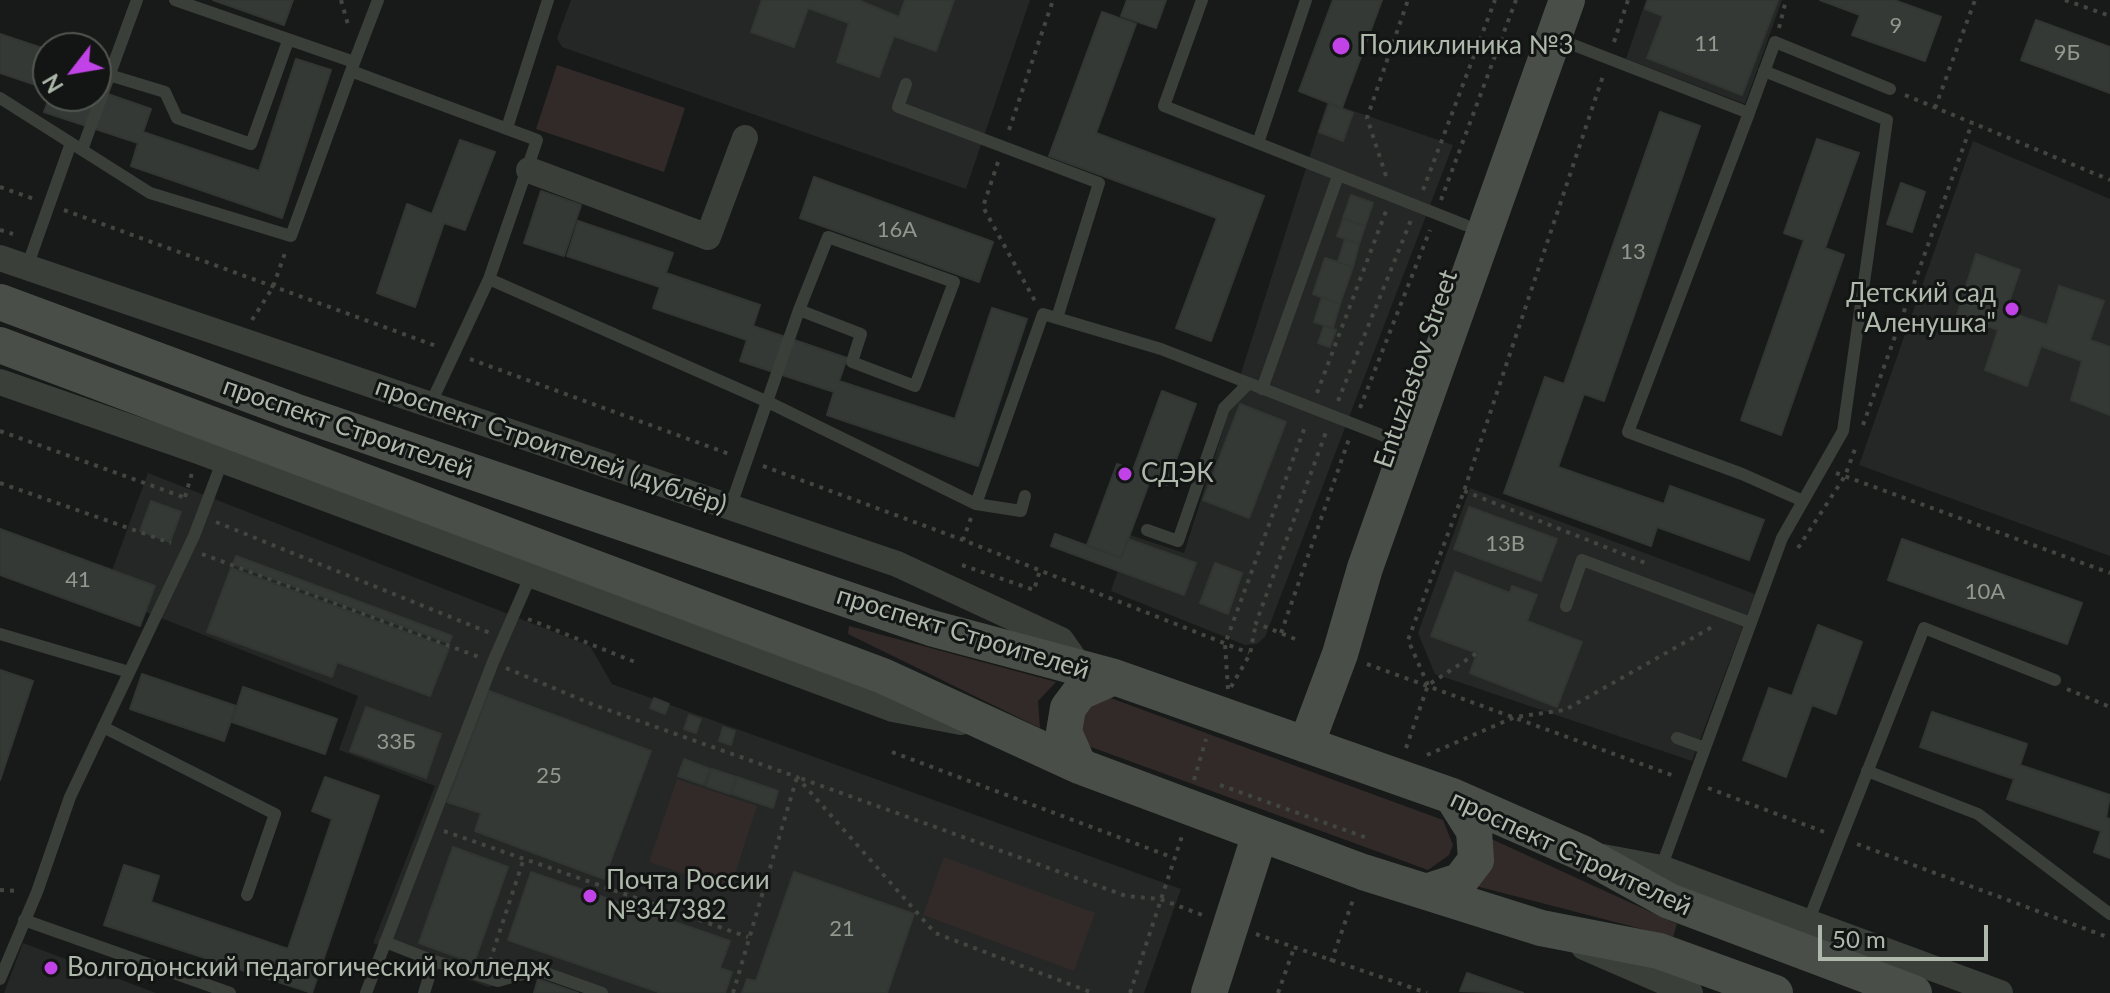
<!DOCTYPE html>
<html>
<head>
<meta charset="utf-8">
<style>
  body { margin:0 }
  #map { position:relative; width:2110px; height:993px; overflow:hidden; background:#181a19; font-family:Lato,sans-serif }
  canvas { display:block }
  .north { position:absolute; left:32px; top:32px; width:80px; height:80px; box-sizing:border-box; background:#131514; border:2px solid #515750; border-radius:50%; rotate:239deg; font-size:22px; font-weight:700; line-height:32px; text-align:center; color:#aeb9ab }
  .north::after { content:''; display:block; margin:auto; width:28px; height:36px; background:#c143e7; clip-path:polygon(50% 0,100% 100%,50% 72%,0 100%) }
  .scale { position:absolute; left:1818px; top:925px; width:170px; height:36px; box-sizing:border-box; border:4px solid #aeb9ab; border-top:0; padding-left:10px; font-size:24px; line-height:28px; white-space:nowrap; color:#aeb9ab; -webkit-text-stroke:6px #131514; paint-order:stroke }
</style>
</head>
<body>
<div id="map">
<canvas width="2110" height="993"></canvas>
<div class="north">N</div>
<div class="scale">50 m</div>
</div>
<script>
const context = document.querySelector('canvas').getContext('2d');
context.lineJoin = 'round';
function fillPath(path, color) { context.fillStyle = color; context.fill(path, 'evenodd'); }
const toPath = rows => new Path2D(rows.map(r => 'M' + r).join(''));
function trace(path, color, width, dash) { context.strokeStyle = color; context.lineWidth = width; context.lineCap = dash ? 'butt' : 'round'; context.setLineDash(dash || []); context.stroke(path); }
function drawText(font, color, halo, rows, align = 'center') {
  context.font = font + ' Lato,sans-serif'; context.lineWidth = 6; context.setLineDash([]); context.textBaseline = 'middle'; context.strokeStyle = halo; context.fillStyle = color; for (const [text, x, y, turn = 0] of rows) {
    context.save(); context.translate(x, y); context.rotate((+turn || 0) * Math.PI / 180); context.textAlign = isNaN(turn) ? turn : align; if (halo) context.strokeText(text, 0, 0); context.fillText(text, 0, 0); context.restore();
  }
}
const built = toPath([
  [571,0,1030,0,966,189,562,47,557,38],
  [1646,0,1782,0,1745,104,1626,59],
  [1327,102,1453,145,1265,637,1257,644,1245,645,1111,591,1130,535,1184,553],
  [1973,141,2110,199,2110,556,1859,465],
  [148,473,590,646,612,684,1181,889,1144,993,583,993,538,977,488,987,373,943,435,786,339,750,358,696,103,595],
  [1470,488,1755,594,1692,761,1435,674,1418,633],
  [23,943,156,993,4,993]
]);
const green = toPath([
  [557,65,685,108,664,172,536,129],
  [849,626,1056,682,1038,701,1040,728,848,634],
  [1105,696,1443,820,1453,845,1449,855,1428,870,1091,747,1085,744,1079,713],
  [677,779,757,806,730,889,649,862],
  [1487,837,1677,924,1673,937,1472,885],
  [944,857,1095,913,1074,971,923,915]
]);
const building = toPath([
  [213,0,293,0,284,25,213,0],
  [762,0,858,0,899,17,905,0,954,0,936,51,894,36,879,77,837,62,849,23,808,8,794,47,751,32,762,0],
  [1127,0,1166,0,1156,28,1121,16,1127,0],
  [1333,0,1382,0,1342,108,1299,91,1333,0],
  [1648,0,1778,0,1742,95,1647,58,1663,16,1645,9,1648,0],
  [1820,0,1894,0,1941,17,1925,61,1852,35,1860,15,1820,0],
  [1102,12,1136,24,1096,133,1264,196,1211,341,1176,328,1217,218,1049,156,1102,12],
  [2036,20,2110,47,2110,93,2021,60,2036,20],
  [0,34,48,50,48,89,0,73,0,34],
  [296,59,331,70,282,218,131,166,138,143,44,112,50,96,96,96,96,90,151,109,143,132,259,171,296,59],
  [1329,104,1353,113,1343,141,1319,132,1329,104],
  [1660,112,1700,126,1604,401,1584,394,1558,467,1664,504,1670,486,1764,520,1749,560,1657,527,1651,546,1504,493,1545,377,1564,384,1660,112],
  [1817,139,1859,153,1825,248,1844,255,1781,435,1741,420,1804,240,1784,233,1817,139],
  [460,140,495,152,465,230,444,223,415,307,377,293,407,204,432,214,460,140],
  [814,177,993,242,979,282,800,218,814,177],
  [1901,183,1925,192,1912,232,1887,224,1901,183],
  [541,191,581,205,564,256,524,243,541,191],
  [1351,195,1373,203,1365,226,1343,218,1351,195],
  [1343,219,1365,226,1359,244,1337,236,1343,219],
  [578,221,673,253,666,273,760,305,753,326,847,358,839,381,955,419,992,308,1027,319,978,466,827,415,834,392,740,361,747,340,653,308,660,287,567,256,578,221],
  [1345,239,1359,244,1353,267,1338,262,1345,239],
  [1976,254,2020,270,2006,311,2047,325,2059,286,2104,301,2090,340,2110,347,2110,415,2071,400,2082,361,2041,346,2027,386,1985,370,1998,330,1957,315,1976,254],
  [1325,258,1353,267,1340,304,1313,294,1325,258],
  [1322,297,1340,304,1333,328,1314,322,1322,297],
  [1324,326,1336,330,1330,347,1318,343,1324,326],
  [1162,391,1196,404,1167,485,1151,478,1121,558,1087,545,1117,464,1133,470,1162,391],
  [1240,404,1286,422,1249,518,1203,500,1240,404],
  [151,501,181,512,170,542,140,531,151,501],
  [1469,507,1557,539,1541,581,1454,549,1469,507],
  [0,529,155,586,140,626,0,575,0,529],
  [1055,534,1121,558,1128,539,1196,563,1184,595,1051,546,1055,534],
  [1902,539,2082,603,2067,644,1888,580,1902,539],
  [236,556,452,636,449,643,233,564,236,556],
  [1215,563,1242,573,1228,614,1200,603,1215,563],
  [231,568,449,648,430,696,337,662,332,677,207,632,231,568],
  [1455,572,1510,593,1512,586,1537,595,1527,621,1582,642,1557,707,1470,673,1477,653,1431,636,1455,572],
  [1818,625,1862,642,1836,714,1812,705,1786,777,1743,760,1769,688,1792,696,1818,625],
  [0,670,33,681,0,780,0,670],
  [142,674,236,706,224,741,130,709,142,674],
  [243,687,337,719,325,754,232,722,243,687],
  [489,691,651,751,604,879,475,831,481,813,447,802,489,691],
  [654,698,669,704,665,714,650,708,654,698],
  [366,707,441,734,426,778,350,751,366,707],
  [1932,712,2027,744,2020,765,2110,795,2106,818,2110,819,2110,858,2094,852,2101,831,2007,799,2014,779,1920,747,1932,712],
  [689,715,701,719,696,733,684,729,689,715],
  [723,727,735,731,731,745,719,741,723,727],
  [684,759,710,769,704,785,678,776,684,759],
  [712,769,736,777,730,794,706,786,712,769],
  [325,777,379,796,312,993,104,925,124,865,159,876,151,902,288,949,332,819,312,811,325,777],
  [737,777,778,791,773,808,732,794,737,777],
  [453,847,508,867,474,963,419,943,453,847],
  [531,872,730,941,720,968,732,972,725,993,661,993,508,940,531,872],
  [794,872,914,914,887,993,742,993,747,979,756,981,794,872],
  [1467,973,1523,993,1460,991,1467,973],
  [538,979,578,993,534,993,538,979]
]);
const path = toPath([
  [341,0,349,28],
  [2065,0,2110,16],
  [1779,28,1786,0],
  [1614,42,1628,0],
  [1905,95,2110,180],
  [1935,108,1975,0],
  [1009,130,1053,0],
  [998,162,983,207,1035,301],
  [1386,176,1367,118,1408,0],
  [0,187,34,199],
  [1423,190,1495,0],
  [1441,200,1516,0],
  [64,210,439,347],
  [0,230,13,234],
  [252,320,273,287,285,253],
  [470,359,732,455],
  [1317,393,1386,211],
  [1338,401,1411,220],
  [1360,408,1430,230],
  [1863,425,1972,123],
  [0,431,186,498],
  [763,466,963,540],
  [1836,473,2110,573],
  [0,483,171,543],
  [1464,491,1648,564],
  [185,497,192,473],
  [971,518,963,540,1249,653],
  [216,522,490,633],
  [1798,548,1845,476,1855,449],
  [202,554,479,657],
  [962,565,1034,590,1040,570],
  [528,619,635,662],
  [1281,633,1349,439],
  [1295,639,1256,623,1326,432],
  [1367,664,1677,777],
  [506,668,594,705,797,777,935,933,1093,993],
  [1428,685,1408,640,1464,491,1604,73],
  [1231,687,1250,654,1256,623],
  [1228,689,1225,644,1306,424],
  [2067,689,2110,707],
  [1406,748,1428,685,1477,653],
  [892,752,1174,858],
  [1427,755,1515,717,1565,710,1712,627],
  [1194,780,1206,739],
  [1220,785,1367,838],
  [1708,788,1827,833],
  [444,831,748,937],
  [1857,844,2110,938],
  [0,890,19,891],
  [1256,934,1427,993],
  [490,961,523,861],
  [1331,962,1354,897],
  [733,993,797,777,1126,896,1160,899,1205,916],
  [1130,993,1182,836],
  [1278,993,1294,948]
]);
const lane = toPath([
  [175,0,354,62],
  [1202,0,1164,106,1465,225],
  [1558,39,1749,113,1775,42,1890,89],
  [352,68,378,0],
  [109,75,165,92,177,118,251,144,288,41],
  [906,84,898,107,1099,183,1057,318],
  [0,98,150,193,291,236,351,71,537,140,489,279,430,405],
  [1749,113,1628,432,1742,474,1803,501],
  [507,128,548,0],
  [1258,143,1306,0],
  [82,150,137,0],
  [27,267,71,143],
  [489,279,768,402,976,504,1021,511,1025,496],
  [1262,389,1338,176],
  [976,504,1043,314,1161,349,1392,439],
  [730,508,799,310,828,237,954,282,915,386,852,362,861,334,799,310],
  [1147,530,1178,541,1224,408,1249,383],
  [1566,606,1582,560,1751,623],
  [0,634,129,672],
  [103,727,275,814,247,895],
  [1677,738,1705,748],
  [1867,771,1978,814,2110,914],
  [1661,868,1782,538,1843,431,1887,120,1764,71],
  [24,920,230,993],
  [1808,922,1924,628,2055,680],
  [385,942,434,961,424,993],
  [434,961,498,981,537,970,602,993],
  [0,979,37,892,70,797,194,536,222,462],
  [366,993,493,662,530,577]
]);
const street = toPath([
  [529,170,708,237,745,138],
  [0,258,897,564,1061,640,1082,670],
  [0,382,198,451,893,709,961,722],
  [1603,857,1661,868,2000,993],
  [1584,947,1690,993]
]);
const secondary = toPath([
  [0,302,294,411,931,628,1114,677,1452,796,1582,853,1669,901,1914,993],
  [0,345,883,676,1079,766,1363,872,1541,928,1659,951,1775,993],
  [1306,745,1340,654,1365,568,1567,0],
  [1079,766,1064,732,1068,708,1080,692,1114,677],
  [1426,892,1460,881,1476,860,1474,831,1452,796],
  [1209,993,1260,834]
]);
const markers = [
  [1341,46,10,"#c143e7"],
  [2012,309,8,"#c143e7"],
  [1125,474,8,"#c143e7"],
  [590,896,8,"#c143e7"],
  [51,968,8,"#c143e7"]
];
const numberNames = [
  ["9",1896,26],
  ["11",1707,44],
  ["9Б",2067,53],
  ["16А",897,230],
  ["13",1633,252],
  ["13В",1505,544],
  ["41",78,580],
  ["10А",1985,592],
  ["33Б",396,742],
  ["25",549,776],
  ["21",842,929]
];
const poiNames = [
  ["Поликлиника №3",1359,46],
  ["Детский сад",1996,294,"right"],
  ["\"Аленушка\"",1996,324,"right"],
  ["СДЭК",1141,474],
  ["Почта России",606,881],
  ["№347382",606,911],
  ["Волгодонский педагогический колледж",67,968]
];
const streetNames = [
  ["Entuziastov Street",1416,369,-71],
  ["проспект Строителей",348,428,19],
  ["проспект Строителей (дублёр)",551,446,19],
  ["проспект Строителей",963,633,17],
  ["проспект Строителей",1571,853,25]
];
fillPath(built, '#242725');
fillPath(green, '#322a28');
fillPath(building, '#353936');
trace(building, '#323633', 2);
trace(path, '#414640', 4, [4, 6]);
trace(lane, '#3a3f3a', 12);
trace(street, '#3a3f3a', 26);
trace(secondary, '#494f48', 36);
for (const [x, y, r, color] of markers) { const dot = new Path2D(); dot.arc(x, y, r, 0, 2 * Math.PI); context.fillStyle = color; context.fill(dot); trace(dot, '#131514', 3); }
drawText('22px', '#90998e', null, numberNames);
drawText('26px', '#aeb9ab', '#131514', poiNames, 'left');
drawText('26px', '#aeb9ab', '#131514', streetNames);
</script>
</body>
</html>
